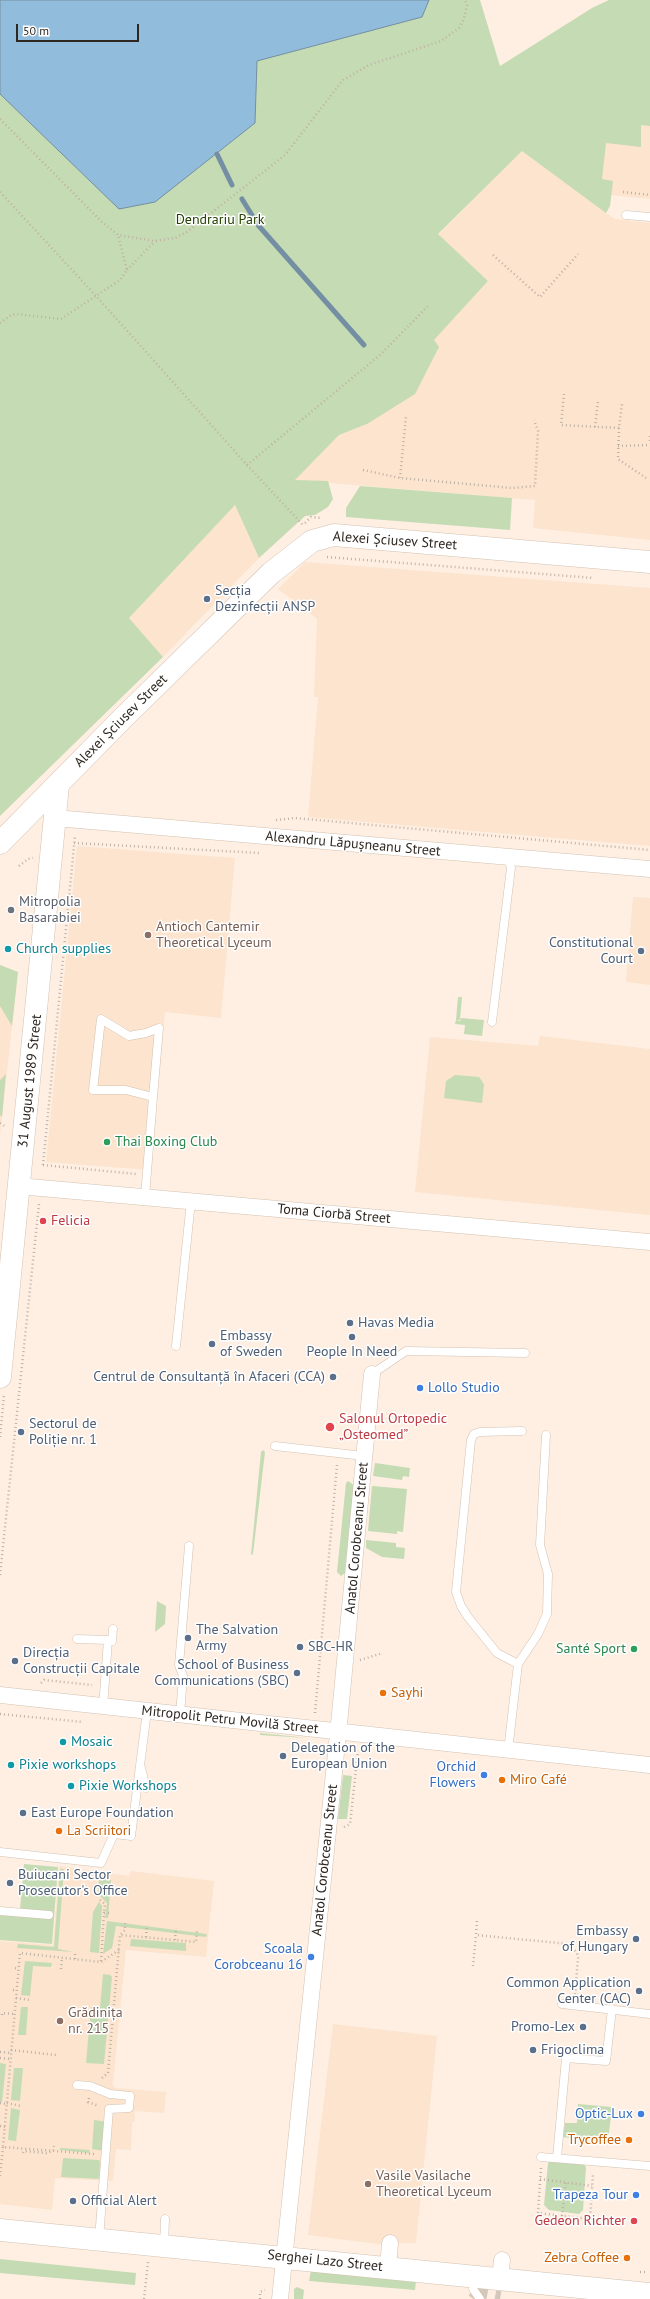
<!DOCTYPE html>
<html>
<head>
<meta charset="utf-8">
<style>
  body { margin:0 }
  #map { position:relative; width:650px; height:2299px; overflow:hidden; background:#feefe2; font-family:"PT Sans",sans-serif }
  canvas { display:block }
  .scale { position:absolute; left:16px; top:24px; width:123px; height:18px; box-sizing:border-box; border:2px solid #2e2721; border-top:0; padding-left:5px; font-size:12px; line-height:14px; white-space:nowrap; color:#2e2721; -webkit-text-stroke:3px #fff; paint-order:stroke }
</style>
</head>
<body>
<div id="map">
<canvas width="650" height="2299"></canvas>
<div class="scale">50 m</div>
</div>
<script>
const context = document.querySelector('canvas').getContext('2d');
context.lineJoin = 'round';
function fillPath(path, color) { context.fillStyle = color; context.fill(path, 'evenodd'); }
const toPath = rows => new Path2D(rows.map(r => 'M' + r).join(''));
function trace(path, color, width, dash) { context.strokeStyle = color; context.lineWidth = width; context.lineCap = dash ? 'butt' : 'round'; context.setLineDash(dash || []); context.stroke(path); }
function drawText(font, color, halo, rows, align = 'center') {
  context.font = font + ' "PT Sans",sans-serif'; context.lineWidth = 3; context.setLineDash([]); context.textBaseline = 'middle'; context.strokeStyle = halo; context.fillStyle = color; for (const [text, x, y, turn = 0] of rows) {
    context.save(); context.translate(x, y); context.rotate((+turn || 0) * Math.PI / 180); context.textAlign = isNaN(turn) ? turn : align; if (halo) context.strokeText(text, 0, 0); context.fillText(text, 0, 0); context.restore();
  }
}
const built = toPath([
  [609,0,650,0,650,199,611,195,610,206,606,213,615,219,650,223,650,540,533,528,535,500,294,480,339,435,367,424,434,340,488,281,438,235,522,150,592,8],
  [235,504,259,558,163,657,129,618],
  [305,562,650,588,650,846,308,817,318,697,314,697,317,619,278,589],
  [77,846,235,858,221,1018,165,1012,150,1170,46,1162],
  [633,897,650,898,650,985,626,982],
  [0,965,18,972,0,1136],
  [540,1036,650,1049,650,1215,415,1192,430,1037,538,1046],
  [59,1866,129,1876,131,1871,214,1881,206,1957,126,1950,113,2085,115,2088,166,2092,164,2113,135,2111,135,2121,132,2122,131,2150,116,2149,113,2181,55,2178,52,2210,0,2204,0,1941,53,1945],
  [333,2024,437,2036,416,2243,386,2243,385,2245,308,2235]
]);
const green = toPath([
  [0,0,480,0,500,66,592,8,609,0,650,0,650,126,641,125,641,147,606,143,602,179,613,181,610,206,606,213,522,151,438,234,488,281,434,340,439,347,415,394,367,424,339,435,295,480,328,481,333,499,328,507,315,515,305,516,259,558,235,505,129,618,163,657,0,816],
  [360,486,512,498,510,530,346,517,346,508],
  [0,965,18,972,12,1026,0,1006],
  [458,997,462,997,460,1020,456,1020],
  [461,1018,484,1020,482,1036,464,1034,465,1025,455,1024,456,1020,460,1021],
  [6,1074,2,1117,0,1115,0,1080],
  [455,1075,479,1077,482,1081,484,1085,482,1103,444,1098,446,1081],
  [263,1450,265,1452,253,1554,251,1555,261,1452],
  [375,1463,410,1468,409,1477,403,1476,402,1480,373,1476],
  [348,1481,354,1485,345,1573,341,1576,337,1572,346,1483],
  [372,1486,407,1489,403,1532,397,1531,397,1534,368,1531],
  [366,1540,396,1543,396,1547,405,1548,404,1559,382,1557,366,1548],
  [157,1601,166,1606,165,1624,155,1632],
  [260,1733,308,1738,260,1735],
  [343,1775,352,1776,347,1819,338,1819],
  [24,1864,58,1867,52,1944,0,1940,0,1912,20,1909],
  [60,1869,64,1869,58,1949,74,1952,17,1948,18,1944,54,1947],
  [99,1878,111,1880,108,1918,105,1918,107,1903,98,1894],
  [99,1902,102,1906,99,1953,90,1952,93,1912],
  [107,1921,206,1934,207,1934,206,1937,116,1926,112,1948,103,1954],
  [131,1939,186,1943,186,1951,130,1946],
  [25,1961,52,1963,51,1967,33,1966,30,1996,21,1995],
  [103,1974,110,1975,112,1977,104,2064,86,2063,91,2007,100,2008],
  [21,2007,28,2007,26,2035,18,2035],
  [0,2063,6,2064,2,2102,0,2102],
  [14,2068,23,2068,20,2101,11,2100],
  [578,2104,612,2107,608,2142,563,2137,565,2123,577,2123],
  [11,2108,20,2110,16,2141,8,2140],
  [94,2120,107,2122,104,2151,92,2149],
  [60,2148,90,2150,89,2153,60,2150],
  [63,2158,99,2160,100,2163,99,2179,61,2177],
  [552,2159,583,2163,586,2167,583,2210,579,2214,549,2210,544,2205,548,2163],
  [0,2259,136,2273,135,2285,0,2273],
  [311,2270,416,2281,415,2290,309,2281],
  [297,2287,304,2290,303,2299,294,2299,294,2289]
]);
const water = toPath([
  [0,0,429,0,422,17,257,61,255,123,155,202,119,209,0,94,0,0]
]);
const stream = toPath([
  [217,154,232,185],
  [242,199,258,225,364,345]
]);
const streetTunnel = toPath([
  [473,2289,484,2296,500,2299]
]);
const path = toPath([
  [0,119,102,222,118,235,155,241,175,238,187,232,285,155,343,80,369,65,441,41,459,28,464,19,467,5,465,0],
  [0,192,97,297,247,465,380,355,428,306],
  [623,192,650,195],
  [493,255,540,297,578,254],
  [127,270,155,241],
  [0,323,11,315,16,314,61,319,120,280,127,270,118,235],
  [564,394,561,425,619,428,622,404],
  [595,427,598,401],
  [619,428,618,459,646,478],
  [650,436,650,442],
  [618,446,650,445],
  [247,465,303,525],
  [363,470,400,478,512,488,535,486,538,431,534,420],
  [400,478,406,416],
  [305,523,311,517,322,518],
  [327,557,594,578],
  [276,820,295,818,650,850],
  [74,843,260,853],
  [19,866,28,859,33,858],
  [0,1123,6,1127],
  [43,1165,75,836],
  [43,1165,136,1174],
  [0,1437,4,1395],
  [0,1575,39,1204],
  [360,1660,383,1653],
  [41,1683,44,1680,92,1685],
  [315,1713,337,1465],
  [0,1714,83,1722],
  [344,1827,350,1824,358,1751],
  [100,1900,105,1904,104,1913],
  [477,1921,476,1935,569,1944,577,1953,578,1958,575,1995],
  [121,1934,125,1930,125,1923],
  [146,1937,147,1925],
  [175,1940,176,1928],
  [75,1959,75,1951],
  [101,1961,104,1913,110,1913],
  [473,1966,476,1935],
  [15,1968,19,1969],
  [61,1969,62,1958],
  [13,1990,17,1990],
  [16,1998,30,2000],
  [2,2015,2,2013,15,2014],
  [11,2050,56,2055],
  [0,2052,11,2053],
  [0,2058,10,2059],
  [102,2078,108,2073,120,1935,196,1942,197,1931],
  [89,2098,88,2102,99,2106],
  [0,2103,7,2104],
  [7,2103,21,2106],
  [0,2126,5,2127],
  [23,2153,24,2151,46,2153,53,2151,54,2146],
  [94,2154,3,2147,20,1953,101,1962,119,1950],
  [541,2168,538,2213,590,2219,593,2174],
  [0,2176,3,2147],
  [540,2179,592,2186],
  [562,2216,566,2182],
  [640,2272,647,2272],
  [144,2299,148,2262],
  [260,2299,260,2292,265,2290]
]);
const lane = toPath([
  [626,215,650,217],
  [492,1022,511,868,508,857],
  [145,1197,153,1097,126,1090,93,1090,101,1019,129,1036,146,1033,159,1028,153,1097],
  [176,1346,191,1201],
  [372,1374,406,1351,525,1353],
  [275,1446,364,1456],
  [77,1639,108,1640,103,1707],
  [108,1640,112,1641,113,1629],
  [518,1664,497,1653,468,1617,461,1606,456,1592,471,1440,474,1434,480,1432,522,1431],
  [180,1715,183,1676,179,1665,189,1546],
  [508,1751,518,1664,538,1634,547,1614,548,1574,540,1545,546,1435],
  [141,1768,146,1788],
  [0,1852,101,1863,114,1834,131,1836,147,1711],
  [0,1911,49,1915],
  [562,2004,650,2014],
  [77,2085,90,2086,110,2094,130,2096,129,2108,109,2109,99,2239],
  [541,2157,650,2166],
  [557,2158,566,2058,606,2061,612,2009],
  [164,2245,165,2219],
  [473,2289,480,2299]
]);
const street = toPath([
  [55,818,650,869],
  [18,1186,650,1242],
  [0,1695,650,1765],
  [388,2268,390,2243],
  [500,2279,502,2260],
  [280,2299,340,1714,372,1374]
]);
const secondary = toPath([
  [0,1377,58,785],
  [0,2230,650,2294]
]);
const primary = toPath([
  [0,843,123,718,271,573,312,541,334,535,650,562]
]);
const markers = [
  [207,599,4,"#5c6f8a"],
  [11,910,4,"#6b7280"],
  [148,935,4,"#8d6e63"],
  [8,949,4,"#0f9aa8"],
  [641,951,4,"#5c6f8a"],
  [107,1142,4,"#2e9e5b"],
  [43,1221,4,"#e0444e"],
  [350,1323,4,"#5c6f8a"],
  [352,1337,4,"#5c6f8a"],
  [212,1344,4,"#5c6f8a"],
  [333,1377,4,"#5c6f8a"],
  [420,1388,4,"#3f7fe0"],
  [330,1427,5,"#e0444e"],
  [21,1432,4,"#5c6f8a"],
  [188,1638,4,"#5c6f8a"],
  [300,1647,4,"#5c6f8a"],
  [634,1649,4,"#2e9e5b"],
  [15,1661,4,"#5c6f8a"],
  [297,1673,4,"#5c6f8a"],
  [383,1693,4,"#e8710a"],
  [63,1742,4,"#0f9aa8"],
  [283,1756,4,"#5c6f8a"],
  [11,1765,4,"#0f9aa8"],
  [484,1775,4,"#3f7fe0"],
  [502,1780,4,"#e8710a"],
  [71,1786,4,"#0f9aa8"],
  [23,1813,4,"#5c6f8a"],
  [59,1831,4,"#e8710a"],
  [10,1883,4,"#5c6f8a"],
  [636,1939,4,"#5c6f8a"],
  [311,1957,4,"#3f7fe0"],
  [639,1991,4,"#5c6f8a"],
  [60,2021,4,"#8d6e63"],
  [583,2027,4,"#5c6f8a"],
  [533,2050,4,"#5c6f8a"],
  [641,2114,4,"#3f7fe0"],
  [629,2140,4,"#e8710a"],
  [368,2184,4,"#8d6e63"],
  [636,2195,4,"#3f7fe0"],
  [73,2201,4,"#5c6f8a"],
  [634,2221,4,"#e0444e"],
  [627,2258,4,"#e8710a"]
];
const parkNames = [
  ["Dendrariu Park",220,220]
];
const streetNames = [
  ["Alexei Șciusev Street",395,541,4],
  ["Alexei Șciusev Street",121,721,-45],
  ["Alexandru Lăpușneanu Street",353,844,5],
  ["31 August 1989 Street",30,1081,-84],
  ["Toma Ciorbă Street",334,1214,5],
  ["Anatol Corobceanu Street",357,1538,-85],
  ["Mitropolit Petru Movilă Street",230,1720,6],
  ["Anatol Corobceanu Street",325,1860,-84],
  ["Serghei Lazo Street",325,2261,6]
];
const serviceNames = [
  ["Secția",215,591],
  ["Dezinfecții ANSP",215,607],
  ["Constitutional",633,943,"right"],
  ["Court",633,959,"right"],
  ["Havas Media",358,1323],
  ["Embassy",220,1336],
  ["of Sweden",220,1352],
  ["People In Need",352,1352,"center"],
  ["Centrul de Consultanță în Afaceri (CCA)",325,1377,"right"],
  ["Sectorul de",29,1424],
  ["Poliție nr. 1",29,1440],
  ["The Salvation",196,1630],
  ["Army",196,1646],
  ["SBC-HR",308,1647],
  ["Direcția",23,1653],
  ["Construcții Capitale",23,1669],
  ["School of Business",289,1665,"right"],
  ["Communications (SBC)",289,1681,"right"],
  ["Delegation of the",291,1748],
  ["European Union",291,1764],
  ["East Europe Foundation",31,1813],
  ["Buiucani Sector",18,1875],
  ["Prosecutor's Office",18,1891],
  ["Embassy",628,1931,"right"],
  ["of Hungary",628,1947,"right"],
  ["Common Application",631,1983,"right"],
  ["Center (CAC)",631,1999,"right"],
  ["Promo-Lex",575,2027,"right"],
  ["Frigoclima",541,2050],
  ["Official Alert",81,2201]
];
const worshipNames = [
  ["Mitropolia",19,902],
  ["Basarabiei",19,918]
];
const educationNames = [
  ["Antioch Cantemir",156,927],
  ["Theoretical Lyceum",156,943],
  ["Grădinița",68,2013],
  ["nr. 215",68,2029],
  ["Vasile Vasilache",376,2176],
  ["Theoretical Lyceum",376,2192]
];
const cultureNames = [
  ["Church supplies",16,949],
  ["Mosaic",71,1742],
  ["Pixie workshops",19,1765],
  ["Pixie Workshops",79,1786]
];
const leisureNames = [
  ["Thai Boxing Club",115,1142],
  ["Santé Sport",626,1649,"right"]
];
const healthNames = [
  ["Felicia",51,1221],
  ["Salonul Ortopedic",339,1419],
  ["„Osteomed”",339,1435],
  ["Gedeon Richter",626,2221,"right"]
];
const shopNames = [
  ["Lollo Studio",428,1388,"left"],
  ["Orchid",476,1767],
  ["Flowers",476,1783],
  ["Scoala",303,1949],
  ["Corobceanu 16",303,1965],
  ["Optic-Lux",633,2114],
  ["Trapeza Tour",628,2195]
];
const foodNames = [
  ["Sayhi",391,1693],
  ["Miro Café",510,1780],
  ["La Scriitori",67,1831],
  ["Trycoffee",621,2140,"right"],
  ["Zebra Coffee",619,2258,"right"]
];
fillPath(built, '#fce4ce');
fillPath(green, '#c5dbb3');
fillPath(water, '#92bcdb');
trace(water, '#748fa3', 1);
trace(stream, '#748fa3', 5);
trace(streetTunnel, '#d4c7bb', 16, [16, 8]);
trace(lane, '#d3c1b2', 9);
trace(street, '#d3c1b2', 17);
trace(secondary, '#d3c1b2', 23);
trace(primary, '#d3c1b2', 23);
trace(path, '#beb1a6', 2.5, [1, 3]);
trace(lane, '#fff', 8);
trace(street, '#fff', 16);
trace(secondary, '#fff', 22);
trace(primary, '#fff', 22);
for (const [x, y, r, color] of markers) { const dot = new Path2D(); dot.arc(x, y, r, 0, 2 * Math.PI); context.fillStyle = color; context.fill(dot); trace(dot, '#fff', 1.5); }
drawText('14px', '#243f00', '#fff', parkNames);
drawText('14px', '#2e2721', '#fff', streetNames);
drawText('14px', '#4e5e75', '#fff', serviceNames, 'left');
drawText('14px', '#5b616d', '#fff', worshipNames, 'left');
drawText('14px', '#785e54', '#fff', educationNames, 'left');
drawText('14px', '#0d838f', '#fff', cultureNames, 'left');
drawText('14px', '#27864d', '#fff', leisureNames, 'left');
drawText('14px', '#be3a42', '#fff', healthNames, 'left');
drawText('14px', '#366cbe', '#fff', shopNames, 'right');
drawText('14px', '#c56008', '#fff', foodNames, 'left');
</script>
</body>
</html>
